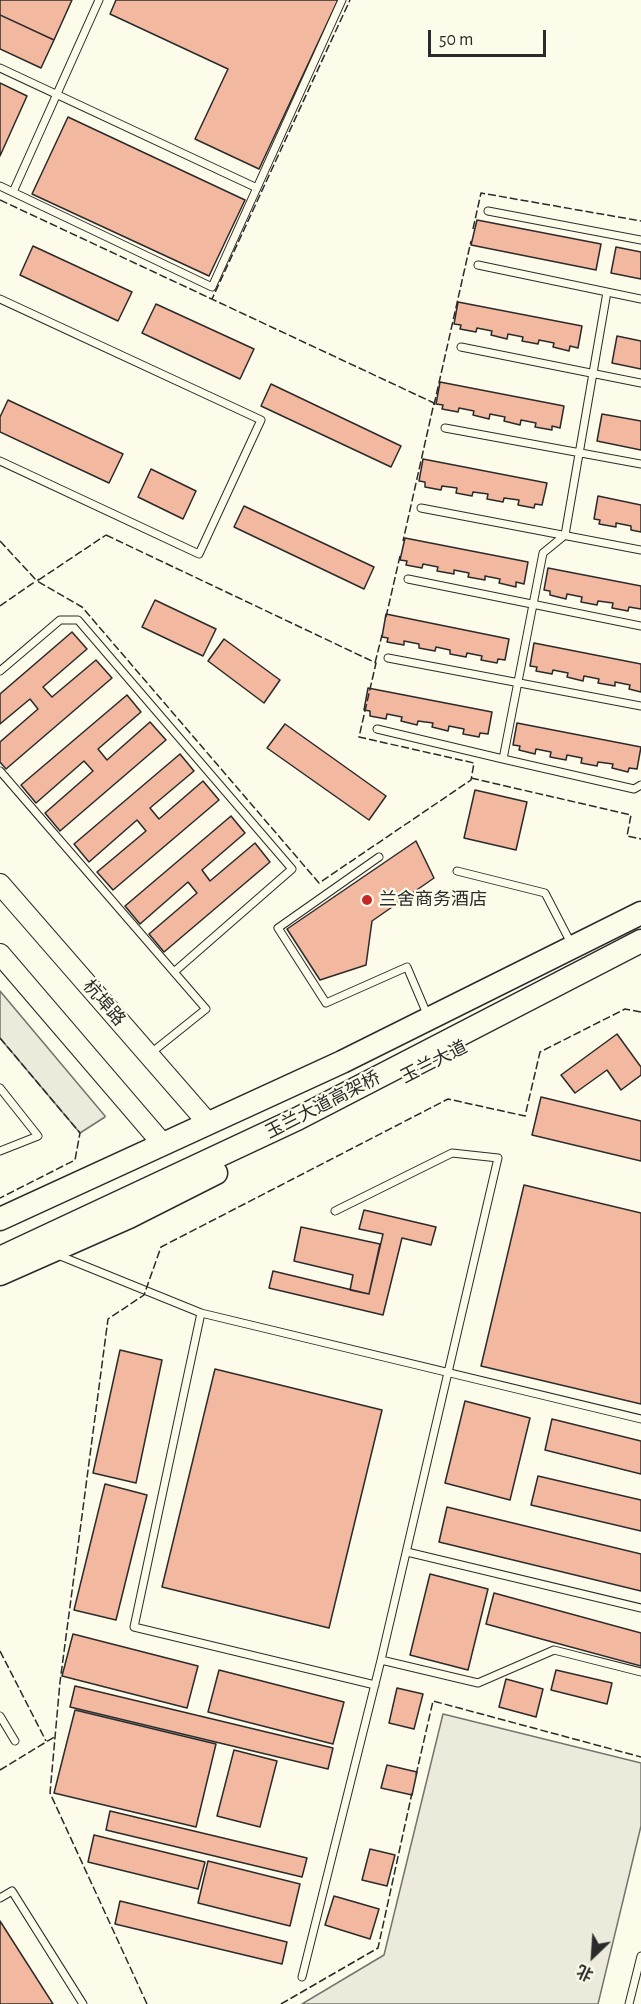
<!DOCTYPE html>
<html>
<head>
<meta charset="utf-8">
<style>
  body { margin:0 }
  #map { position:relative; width:641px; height:2004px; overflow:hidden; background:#fdfbea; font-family:"Alegreya Sans","Noto Sans SC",sans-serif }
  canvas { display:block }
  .north { position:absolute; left:563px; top:1926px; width:60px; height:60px; -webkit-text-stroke:4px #fdfbea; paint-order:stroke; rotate:205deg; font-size:16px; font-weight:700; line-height:24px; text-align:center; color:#2b2b2b }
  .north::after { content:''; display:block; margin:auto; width:21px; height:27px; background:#2b2b2b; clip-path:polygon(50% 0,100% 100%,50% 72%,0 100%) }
  .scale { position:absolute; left:428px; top:30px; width:118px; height:27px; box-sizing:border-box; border:3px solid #2b2b2b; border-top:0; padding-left:8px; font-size:18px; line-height:21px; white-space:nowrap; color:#2b2b2b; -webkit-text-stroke:4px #fdfbea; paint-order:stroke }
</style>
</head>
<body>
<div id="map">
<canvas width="641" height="2004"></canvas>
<div class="north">北</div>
<div class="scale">50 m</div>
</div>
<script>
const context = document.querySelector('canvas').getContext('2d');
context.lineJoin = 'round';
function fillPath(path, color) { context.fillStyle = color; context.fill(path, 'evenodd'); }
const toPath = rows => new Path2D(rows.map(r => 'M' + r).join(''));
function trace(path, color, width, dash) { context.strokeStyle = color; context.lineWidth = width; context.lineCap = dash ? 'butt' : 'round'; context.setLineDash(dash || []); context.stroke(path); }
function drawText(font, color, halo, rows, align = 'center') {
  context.font = font + ' "Alegreya Sans","Noto Sans SC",sans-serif'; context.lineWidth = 4.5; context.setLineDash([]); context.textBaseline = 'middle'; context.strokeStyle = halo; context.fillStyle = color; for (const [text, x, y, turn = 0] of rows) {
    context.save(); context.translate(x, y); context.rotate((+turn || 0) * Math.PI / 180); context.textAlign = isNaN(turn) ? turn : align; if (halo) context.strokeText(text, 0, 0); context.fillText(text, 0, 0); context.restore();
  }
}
const green = toPath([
  [0,991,105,1116,105,1117,80,1133,0,1038,0,991],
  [443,1714,641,1763,641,1826,598,2004,302,2004,384,1955,443,1714]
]);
const building = toPath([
  [0,0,72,0,54,40,0,15,0,0],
  [116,0,338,0,259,169,195,139,228,69,110,14,116,0],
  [0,15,54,40,41,68,0,49,0,15],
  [0,83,27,96,0,156,0,83],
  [68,117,245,200,209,276,32,194,68,117],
  [477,220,601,244,596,270,471,245,477,220],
  [33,246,132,292,118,321,20,275,33,246],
  [616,247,641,252,641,279,611,273,616,247],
  [458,302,582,326,578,348,570,346,569,351,553,347,554,343,539,340,538,344,522,341,523,337,508,334,507,339,491,335,492,331,477,328,476,332,460,329,461,325,454,324,458,302],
  [156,304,254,349,240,379,142,333,156,304],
  [617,336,641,341,641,369,612,363,617,336],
  [440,382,564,406,560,428,552,426,552,430,535,427,536,423,521,420,520,425,504,421,505,417,490,414,489,419,473,415,474,411,459,408,458,412,442,409,443,405,436,404,440,382],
  [271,384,401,446,391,467,261,406,271,384],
  [8,400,123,454,109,483,0,432,0,417,8,400],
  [602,414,641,421,641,450,597,441,602,414],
  [423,459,547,483,542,505,535,504,534,508,518,505,519,500,504,498,503,502,487,499,488,494,473,492,472,496,456,493,457,488,442,486,441,490,425,487,425,482,419,481,423,459],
  [151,469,196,491,183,519,138,497,151,469],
  [598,496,641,505,641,532,631,530,631,526,616,523,616,527,599,524,600,520,594,519,598,496],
  [244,506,374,567,364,589,234,527,244,506],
  [405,538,528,562,524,584,516,582,516,587,499,583,500,579,485,576,485,580,468,577,469,573,454,570,454,574,437,571,438,567,423,564,422,568,406,565,407,561,400,560,405,538],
  [548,568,641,586,641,609,629,607,628,611,612,608,613,603,598,601,597,605,581,602,582,597,567,594,566,599,550,595,550,591,544,590,548,568],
  [155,600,216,629,203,656,142,627,155,600],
  [386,614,509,639,505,660,498,659,497,663,481,660,482,656,467,653,466,657,450,654,450,650,436,647,435,651,419,648,419,644,404,641,404,645,387,642,388,638,382,637,386,614],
  [72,632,87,649,43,687,52,697,96,660,112,678,6,769,0,762,0,742,38,709,30,699,0,724,0,694,72,632],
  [224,639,280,680,264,703,208,661,224,639],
  [534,643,641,664,641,692,629,689,630,685,615,682,615,686,598,683,599,679,584,676,583,681,567,677,568,673,553,670,552,674,536,671,537,667,530,666,534,643],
  [368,688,492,712,488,734,480,733,479,737,463,734,464,729,449,726,448,731,432,727,433,723,418,721,417,725,401,721,402,717,387,714,386,719,370,716,370,711,364,710,368,688],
  [127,695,141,712,98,749,107,760,150,722,166,740,60,831,45,813,93,771,84,761,36,803,21,785,127,695],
  [517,723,641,747,637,769,629,768,628,772,612,768,613,764,598,762,597,766,581,763,582,758,567,755,566,760,550,757,551,752,536,749,535,754,519,750,520,746,513,745,517,723],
  [285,724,386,796,369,820,267,748,285,724],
  [180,754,194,771,150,808,159,819,203,781,219,800,113,890,97,872,146,831,137,820,89,862,74,844,180,754],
  [475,790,527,802,516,850,464,838,475,790],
  [231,816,245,833,202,870,210,881,255,843,270,862,164,952,149,934,197,893,188,882,140,924,125,906,231,816],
  [416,841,434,878,372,921,366,965,320,980,287,929,416,841],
  [617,1034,641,1067,641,1075,621,1090,607,1070,575,1093,561,1075,617,1034],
  [541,1097,641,1121,641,1161,532,1135,541,1097],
  [524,1185,641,1213,641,1404,481,1366,524,1185],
  [364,1210,436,1227,431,1245,402,1238,383,1315,269,1288,273,1271,369,1294,383,1234,359,1229,364,1210],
  [301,1227,380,1244,369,1294,350,1290,353,1275,294,1261,301,1227],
  [120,1350,162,1360,136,1483,93,1473,120,1350],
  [215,1369,382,1410,329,1628,162,1587,215,1369],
  [465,1401,530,1418,510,1500,445,1483,465,1401],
  [552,1419,641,1441,641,1474,545,1450,552,1419],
  [538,1476,641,1500,641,1531,531,1505,538,1476],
  [105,1484,147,1495,116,1620,74,1610,105,1484],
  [447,1507,641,1554,641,1591,439,1542,447,1507],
  [430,1574,488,1589,468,1670,410,1655,430,1574],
  [494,1593,641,1633,641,1666,486,1624,494,1593],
  [73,1634,198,1666,187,1708,62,1676,73,1634],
  [219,1670,344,1702,333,1744,208,1712,219,1670],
  [556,1670,612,1683,607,1704,551,1690,556,1670],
  [506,1679,543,1689,536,1717,499,1707,506,1679],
  [75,1686,333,1748,328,1769,70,1707,75,1686],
  [397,1688,423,1694,414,1729,389,1723,397,1688],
  [75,1710,216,1744,196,1827,54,1793,75,1710],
  [234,1750,277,1761,260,1827,217,1816,234,1750],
  [387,1765,417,1772,412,1795,381,1788,387,1765],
  [110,1811,307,1858,302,1877,106,1830,110,1811],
  [94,1835,205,1862,198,1889,88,1862,94,1835],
  [370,1849,395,1855,387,1886,362,1880,370,1849],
  [208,1861,300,1884,290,1926,198,1903,208,1861],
  [334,1896,379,1909,370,1939,325,1925,334,1896],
  [120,1901,287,1942,282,1964,115,1924,120,1901],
  [0,1921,53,2004,0,2004,0,1921]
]);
const service = toPath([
  [0,68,257,188],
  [0,186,212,287,342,0],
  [13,192,99,0],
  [488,211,641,240],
  [478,265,641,299],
  [607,292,565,535,543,553,503,759,634,789,641,785],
  [0,299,261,420,199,554,0,461],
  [461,347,641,383],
  [445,428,641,464],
  [421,508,641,550],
  [408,579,641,626],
  [388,658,641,706],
  [0,671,60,620,78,620,292,869,174,972],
  [377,729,503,759],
  [0,771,206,1009,151,1053],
  [379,857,278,928,326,1003,407,967,427,1014],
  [457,871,545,893,572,945],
  [0,1088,38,1136,0,1151],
  [58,1255,201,1313,641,1419],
  [201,1313,134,1627,375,1685],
  [407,1552,641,1608],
  [381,1660,478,1683,554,1650,641,1672],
  [0,1716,15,1741],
  [0,1898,12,1891,83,2004],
  [302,1977,381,1660,498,1158,452,1153,335,1211],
  [629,2004,641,1956]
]);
const secondary = toPath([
  [0,884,208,1123],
  [0,954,162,1143]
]);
const primary = toPath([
  [0,1219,342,1062,641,913],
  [0,1258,297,1119,641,941],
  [0,1274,129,1217,216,1173]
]);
const fence = toPath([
  [0,200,434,403,403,541],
  [473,229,481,193,641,221],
  [209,298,212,299,350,0],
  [434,405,471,241],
  [106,535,376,663,359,737,474,763,471,780,319,883,82,607,37,581,106,535],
  [0,541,37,581,39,579],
  [0,606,36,581],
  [386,617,400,556],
  [375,663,382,635],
  [471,778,631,815,627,836,641,839],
  [0,1038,80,1133,75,1160,0,1198],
  [0,1651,46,1741],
  [0,1770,56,1736],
  [416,1775,433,1701,641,1757],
  [147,2004,50,1793,60,1682,108,1319,144,1295,161,1247,448,1099,525,1116,540,1052,625,1009,641,1012],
  [281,2004,378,1948,412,1793]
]);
const markers = [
  [367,900,6,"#c62828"]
];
const poiNames = [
  ["兰舍商务酒店",379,900]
];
const streetNames = [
  ["杭埠路",104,1003,49],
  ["玉兰大道",434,1062,-27],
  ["玉兰大道高架桥",323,1105,-27]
];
fillPath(green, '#ecebdb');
trace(green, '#74746e', 1.5);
fillPath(building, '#f2b8a0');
trace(building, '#2b2b2b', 1.5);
trace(service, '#2b2b2b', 9);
trace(secondary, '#2b2b2b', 22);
trace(primary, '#2b2b2b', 25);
trace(service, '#fdfbea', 7);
trace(secondary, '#fdfbea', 20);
trace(primary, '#fdfbea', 22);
trace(fence, '#2b2b2b', 1.5, [8, 3]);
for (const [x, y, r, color] of markers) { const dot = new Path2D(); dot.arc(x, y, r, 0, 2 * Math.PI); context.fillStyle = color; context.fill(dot); trace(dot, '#fdfbea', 2); }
drawText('18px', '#2b2b2b', '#fdfbea', poiNames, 'left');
drawText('18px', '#2b2b2b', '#fdfbea', streetNames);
</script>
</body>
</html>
